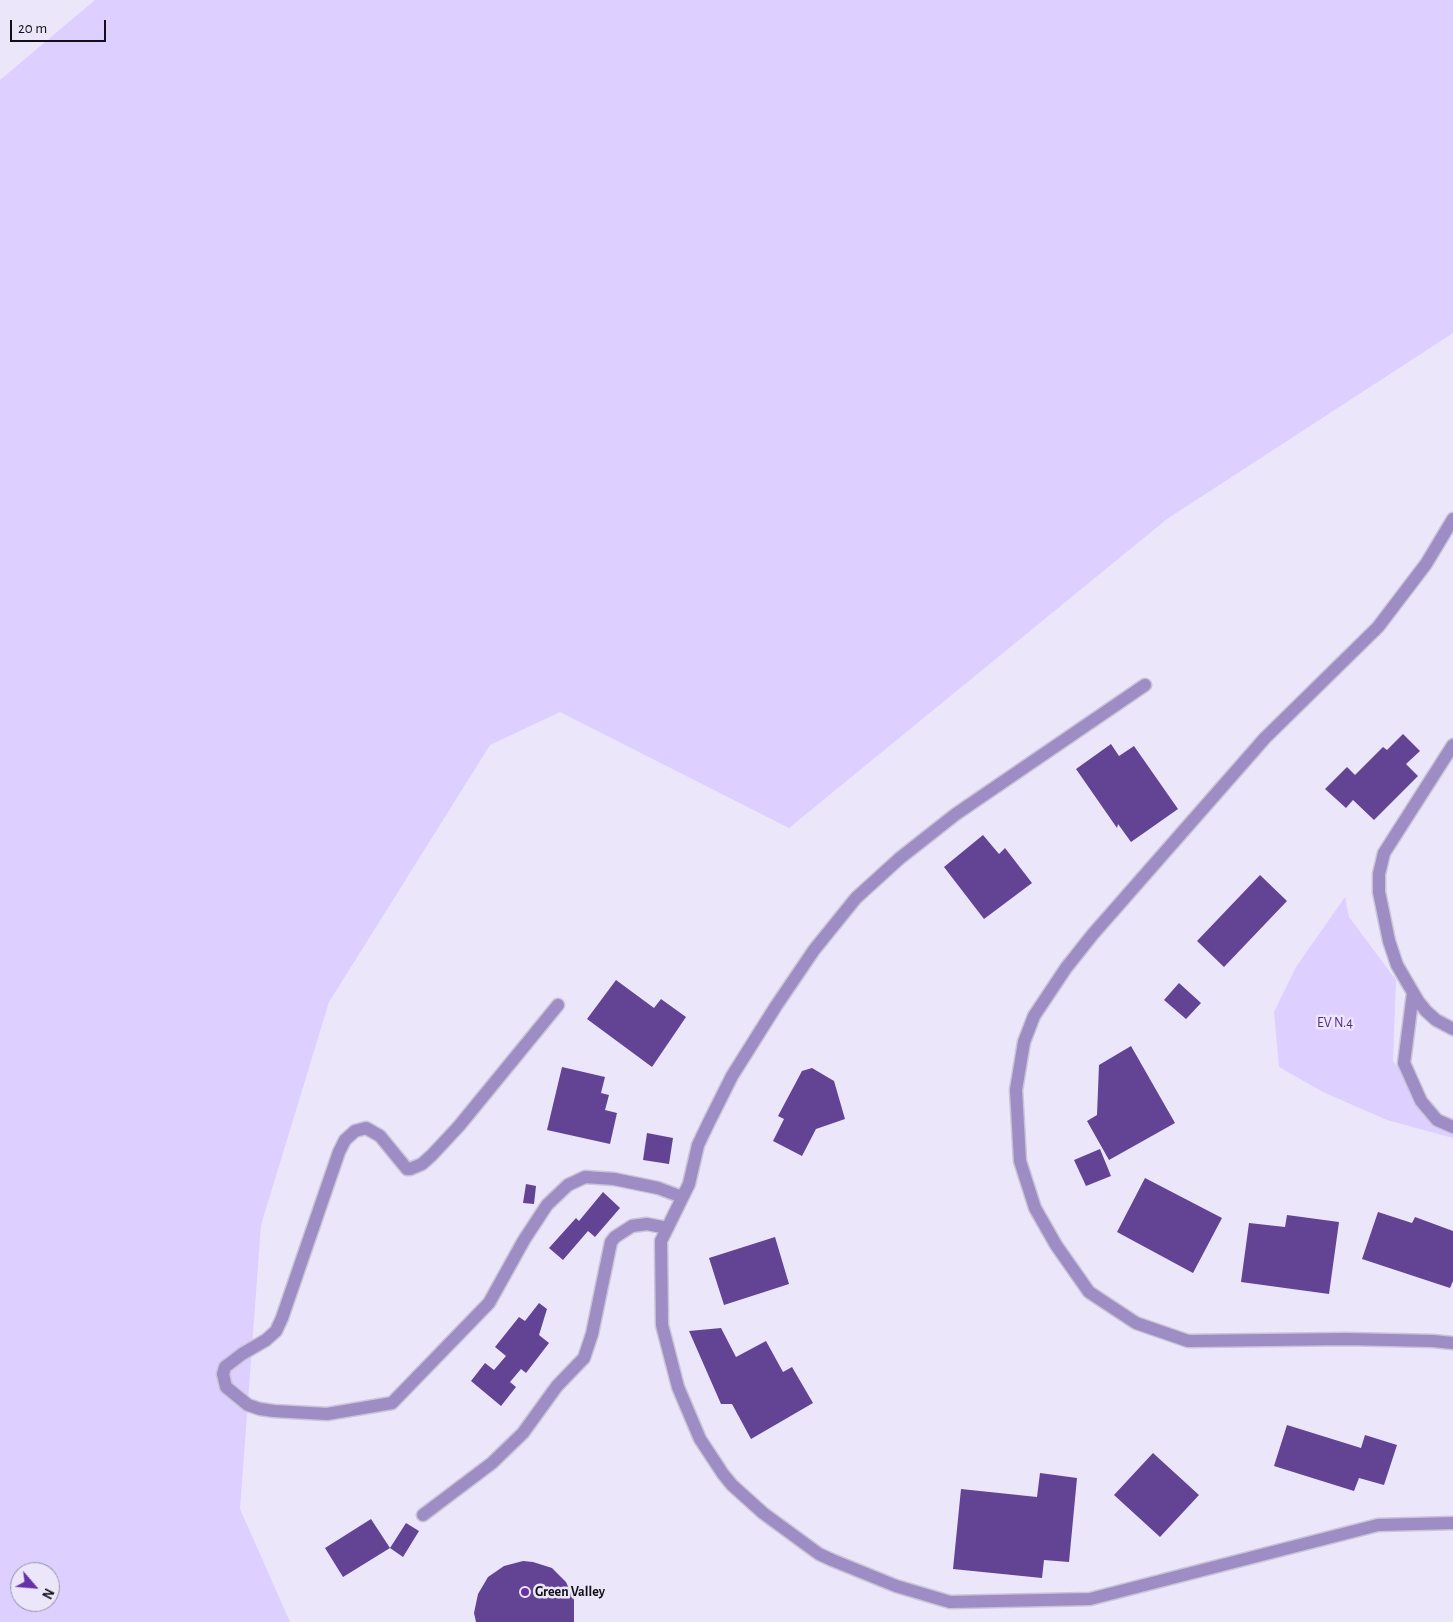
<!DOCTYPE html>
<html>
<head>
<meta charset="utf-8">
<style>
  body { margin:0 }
  #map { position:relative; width:1453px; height:1622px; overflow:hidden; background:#ece6fa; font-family:"Alegreya Sans",sans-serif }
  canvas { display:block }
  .north { position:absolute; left:10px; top:1562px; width:50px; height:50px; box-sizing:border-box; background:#ece6fa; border:1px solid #95909f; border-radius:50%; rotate:117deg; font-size:14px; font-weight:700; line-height:20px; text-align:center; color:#121017 }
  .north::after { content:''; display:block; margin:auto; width:18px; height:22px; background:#6632a9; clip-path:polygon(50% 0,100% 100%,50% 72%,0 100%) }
  .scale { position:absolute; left:10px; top:20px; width:96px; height:22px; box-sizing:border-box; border:2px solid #121017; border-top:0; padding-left:6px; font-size:15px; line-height:18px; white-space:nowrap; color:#121017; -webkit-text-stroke:4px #ece6fa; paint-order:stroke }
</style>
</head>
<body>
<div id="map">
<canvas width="1453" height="1622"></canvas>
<div class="north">N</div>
<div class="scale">20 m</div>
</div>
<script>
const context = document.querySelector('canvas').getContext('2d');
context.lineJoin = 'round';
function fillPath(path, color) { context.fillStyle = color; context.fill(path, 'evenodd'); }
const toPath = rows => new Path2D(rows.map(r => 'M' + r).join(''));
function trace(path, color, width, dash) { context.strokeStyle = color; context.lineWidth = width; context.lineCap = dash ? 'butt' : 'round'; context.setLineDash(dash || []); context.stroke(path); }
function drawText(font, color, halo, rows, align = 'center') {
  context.font = font + ' "Alegreya Sans",sans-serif'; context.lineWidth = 5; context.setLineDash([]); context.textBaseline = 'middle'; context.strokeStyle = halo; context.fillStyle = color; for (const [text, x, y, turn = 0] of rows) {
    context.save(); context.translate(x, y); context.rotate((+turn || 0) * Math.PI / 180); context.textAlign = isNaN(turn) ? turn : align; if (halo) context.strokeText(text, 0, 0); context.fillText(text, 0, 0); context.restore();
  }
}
const green = toPath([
  [95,0,1453,0,1453,333,1167,519,789,828,560,712,490,745,329,1002,261,1225,240,1509,290,1622,0,1622,0,80],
  [20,1572,50,1572,50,1602,20,1602],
  [1345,897,1349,917,1396,980,1393,1061,1453,1133,1453,1138,1387,1120,1323,1092,1279,1067,1274,1012,1296,967]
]);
const building = toPath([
  [1403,734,1420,751,1406,764,1418,776,1374,820,1353,800,1346,808,1325,789,1347,767,1355,775,1383,747,1387,750],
  [1111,744,1119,756,1134,746,1178,809,1131,842,1118,824,1117,828,1076,769],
  [983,835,999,854,1005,848,1032,883,984,919,944,867],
  [1260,875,1287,901,1224,967,1197,941],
  [616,980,654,1008,661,999,686,1017,652,1067,587,1019],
  [1179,983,1201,1003,1186,1019,1164,1000],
  [1131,1046,1175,1123,1109,1160,1087,1121,1097,1115,1099,1065],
  [562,1067,605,1077,601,1093,609,1095,605,1110,617,1113,610,1144,547,1130],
  [812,1068,834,1081,845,1119,816,1129,802,1156,773,1141,784,1119,778,1116,802,1071],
  [647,1133,673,1138,669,1164,643,1160],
  [1100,1149,1111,1176,1086,1186,1074,1160],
  [1145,1178,1222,1218,1193,1273,1117,1232],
  [526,1184,536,1186,534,1204,523,1203],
  [603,1192,620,1208,595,1237,588,1231,563,1260,549,1248,576,1218,579,1221],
  [1378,1212,1412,1223,1415,1217,1453,1231,1453,1281,1450,1288,1362,1259],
  [1287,1215,1339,1222,1329,1294,1241,1282,1249,1223,1285,1227],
  [775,1237,789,1284,724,1305,709,1258],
  [539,1303,547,1309,539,1335,549,1343,526,1373,521,1369,510,1382,516,1387,501,1406,471,1381,485,1363,494,1370,506,1356,495,1347,519,1317,525,1321],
  [721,1328,736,1357,766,1341,783,1372,792,1367,813,1403,751,1439,732,1404,721,1404,689,1331],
  [1287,1425,1361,1448,1365,1435,1397,1445,1384,1485,1359,1478,1354,1491,1274,1466],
  [1153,1453,1199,1495,1160,1537,1114,1495],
  [1040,1473,1077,1478,1069,1562,1044,1560,1042,1578,953,1569,961,1489,1037,1497],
  [371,1519,390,1548,406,1523,419,1531,403,1557,390,1548,343,1577,325,1548],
  [523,1561,533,1562,552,1568,566,1582,574,1600,574,1622,476,1622,474,1613,478,1594,488,1577,504,1566]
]);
const minor = toPath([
  [1453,519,1426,564,1378,627,1265,738,1093,934,1066,968,1034,1016,1024,1042,1016,1090,1020,1161,1035,1208,1056,1245,1089,1292,1136,1323,1188,1341,1346,1339,1433,1341,1453,1343],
  [1145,685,956,814,900,858,856,898,814,950,776,1006,732,1076,709,1122,698,1145,689,1184,661,1241,662,1325,678,1387,700,1439,723,1474,732,1485,763,1513,819,1554,832,1560,896,1586,950,1602,1090,1599,1378,1525,1453,1523],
  [1453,745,1384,853,1379,874,1379,892,1389,941,1397,965,1418,1001,1426,1011,1436,1020,1453,1029],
  [1413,993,1404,1063,1421,1101,1437,1120,1453,1127],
  [558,1005,459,1126,432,1155,422,1164,410,1169,407,1169,380,1136,366,1128,355,1131,345,1140,339,1152,282,1318,276,1331,266,1340,242,1354,225,1367,223,1374,226,1387,248,1405,260,1409,274,1411,327,1414,392,1403,489,1303,524,1240,547,1205,568,1185,585,1177,614,1179,658,1188,682,1197],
  [423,1515,492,1463,523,1433,557,1386,584,1358,592,1334,611,1242,615,1237,632,1226,647,1224,667,1228]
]);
const markers = [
  [525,1592,5,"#6632a9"]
];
const parkNames = [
  ["EV N.4",1335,1023]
];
const poiNames = [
  ["Green Valley",535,1592]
];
fillPath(green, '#ddcfff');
fillPath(building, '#624394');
trace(minor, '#c9c4d6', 15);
trace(minor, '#9e8cc5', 12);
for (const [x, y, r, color] of markers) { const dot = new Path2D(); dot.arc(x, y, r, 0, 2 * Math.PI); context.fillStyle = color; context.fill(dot); trace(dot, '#ece6fa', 2); }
drawText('14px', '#55288e', '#ece6fa', parkNames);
drawText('bold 14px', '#121017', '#ece6fa', poiNames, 'left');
</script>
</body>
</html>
